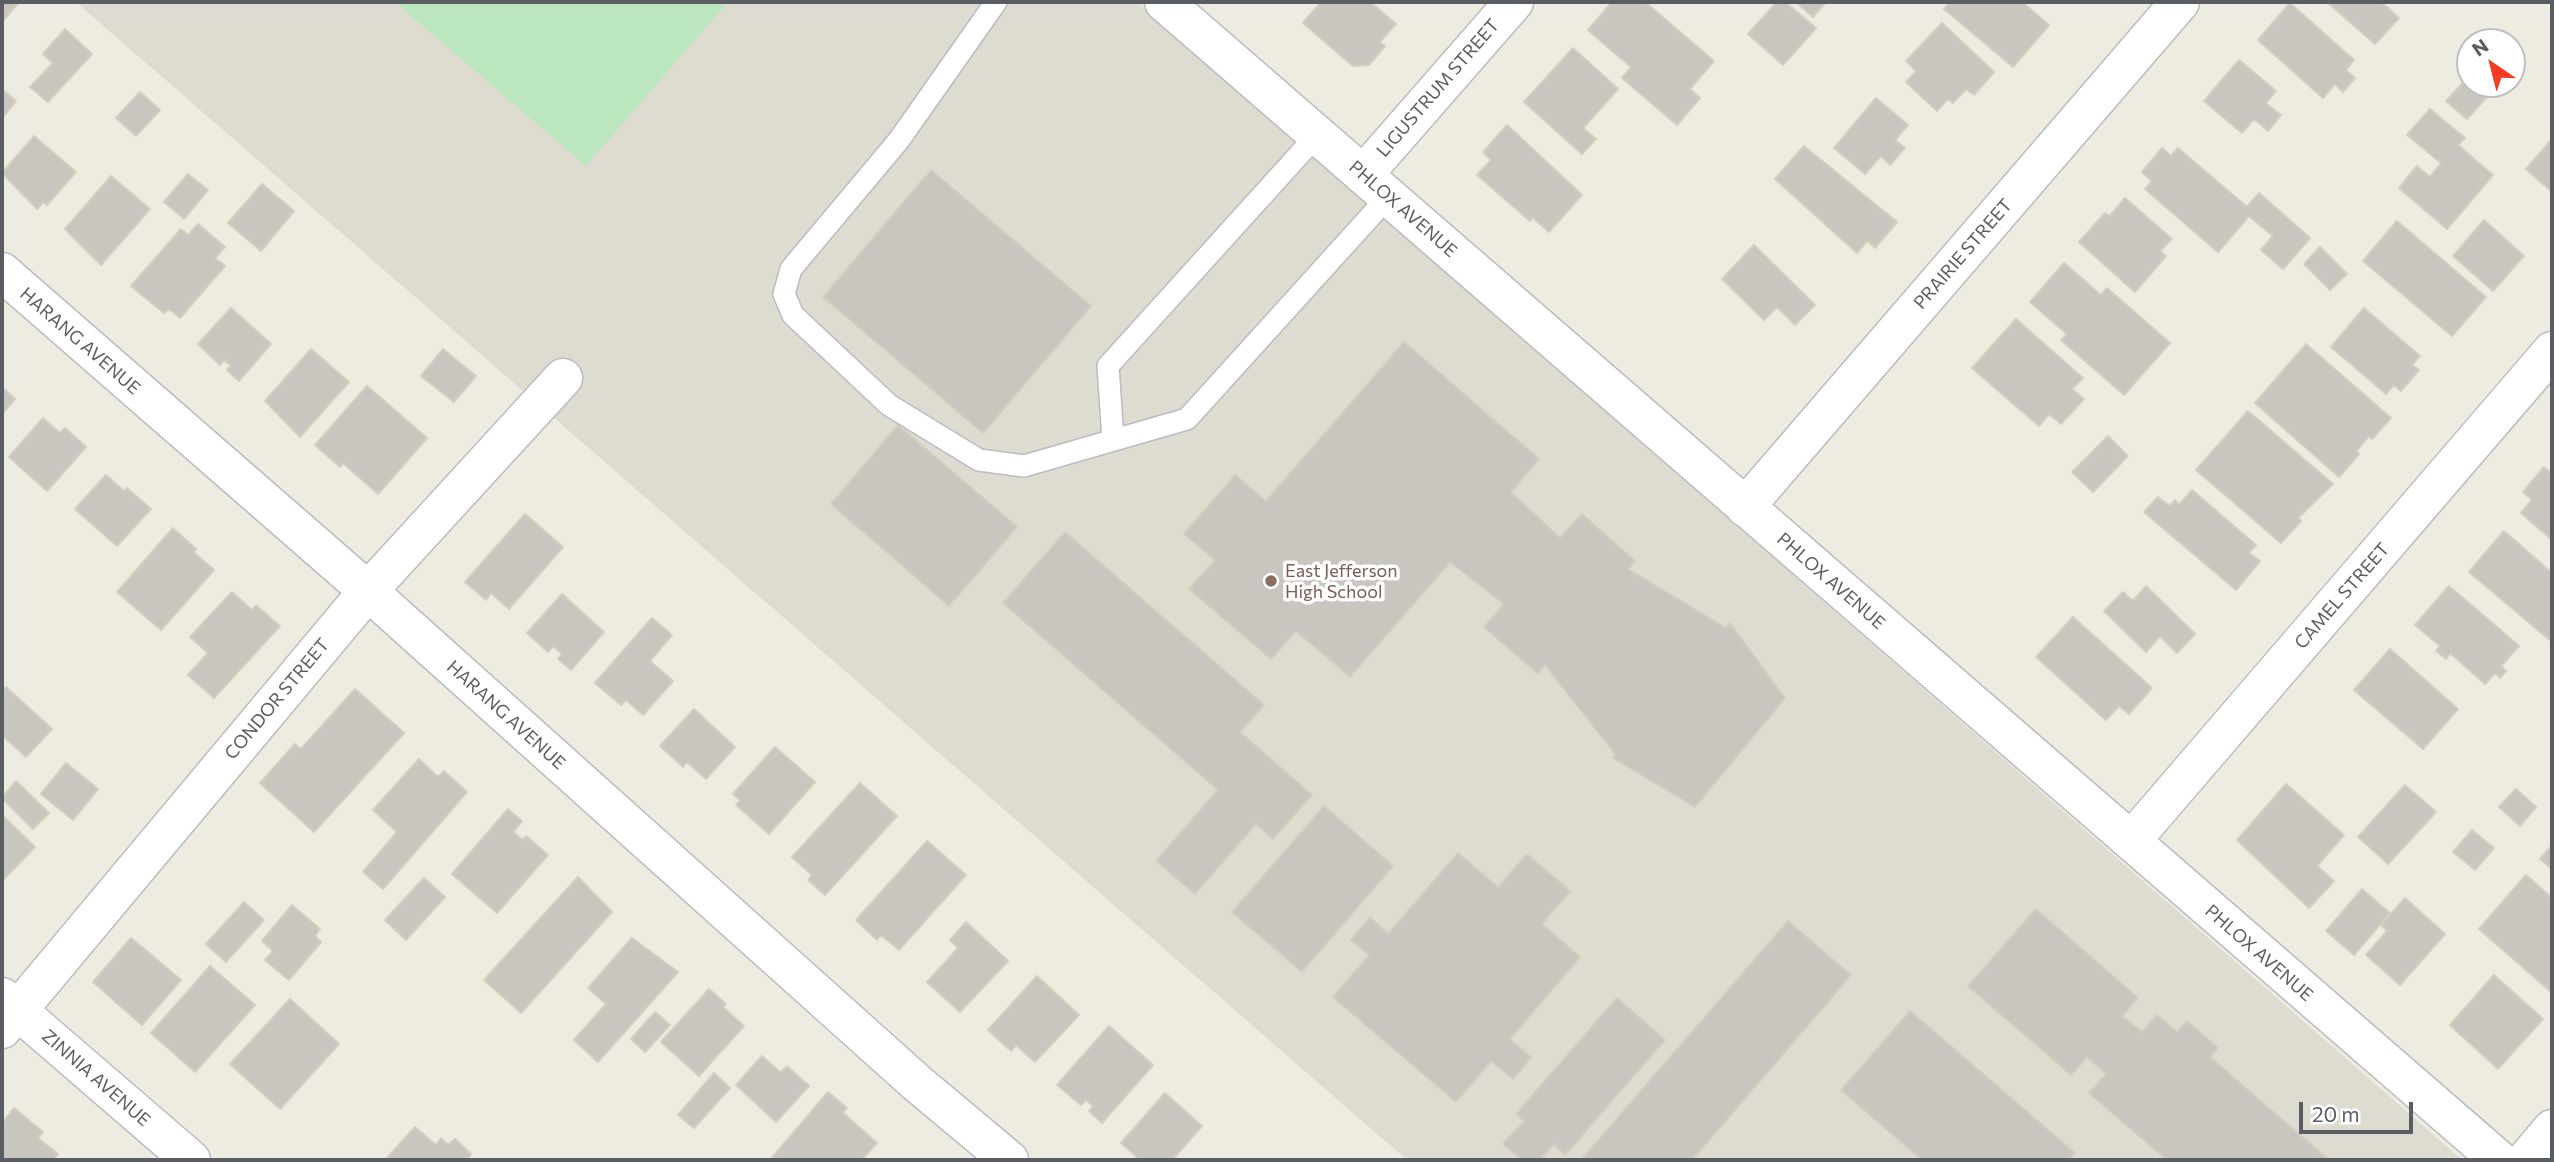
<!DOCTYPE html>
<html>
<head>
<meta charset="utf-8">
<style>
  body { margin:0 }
  #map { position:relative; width:2554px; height:1162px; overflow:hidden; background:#eeece1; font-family:Commissioner,sans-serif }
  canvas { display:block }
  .frame { position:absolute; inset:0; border:4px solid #5a5e63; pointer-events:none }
  .north { position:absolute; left:2456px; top:28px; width:70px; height:70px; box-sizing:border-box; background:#fff; border:2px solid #bdbfc1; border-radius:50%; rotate:325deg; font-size:19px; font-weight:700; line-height:28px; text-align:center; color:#5a5e63 }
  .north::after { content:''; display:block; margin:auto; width:24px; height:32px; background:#f43c22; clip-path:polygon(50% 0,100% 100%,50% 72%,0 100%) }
  .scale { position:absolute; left:2299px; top:1102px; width:114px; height:32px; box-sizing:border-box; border:4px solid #5a5e63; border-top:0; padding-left:9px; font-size:21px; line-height:24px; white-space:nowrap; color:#5a5e63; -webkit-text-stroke:5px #fff; paint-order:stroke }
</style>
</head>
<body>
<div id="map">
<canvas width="2554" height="1162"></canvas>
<div class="frame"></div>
<div class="north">N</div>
<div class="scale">20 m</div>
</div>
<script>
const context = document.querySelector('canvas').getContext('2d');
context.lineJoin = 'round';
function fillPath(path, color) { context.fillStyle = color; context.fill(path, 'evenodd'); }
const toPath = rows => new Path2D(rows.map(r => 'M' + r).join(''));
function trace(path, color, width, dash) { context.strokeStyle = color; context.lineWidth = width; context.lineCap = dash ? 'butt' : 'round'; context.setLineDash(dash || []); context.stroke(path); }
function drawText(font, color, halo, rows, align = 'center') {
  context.font = font + ' Commissioner,sans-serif'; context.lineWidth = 7; context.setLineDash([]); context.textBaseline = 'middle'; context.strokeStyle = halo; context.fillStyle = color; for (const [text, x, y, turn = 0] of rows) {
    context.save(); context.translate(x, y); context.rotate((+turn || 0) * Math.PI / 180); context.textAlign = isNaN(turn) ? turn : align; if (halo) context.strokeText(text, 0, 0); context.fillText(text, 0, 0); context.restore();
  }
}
const education = toPath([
  [76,2,1138,2,2462,1160,1407,1160]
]);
const green = toPath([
  [395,2,728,2,586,166]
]);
const building = toPath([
  [2,2,19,2,2,22,2,2],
  [1321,2,1370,2,1396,24,1380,42,1385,46,1369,65,1353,66,1303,23,1321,2],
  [1612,2,1645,2,1714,61,1690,89,1700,98,1677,125,1622,78,1631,67,1588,30,1612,2],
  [1777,2,1785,2,1816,28,1783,65,1748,34,1777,2],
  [1796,2,1826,2,1813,17,1796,2],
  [1950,2,2022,2,2049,25,2013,67,1944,9,1950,2],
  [2327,2,2381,2,2399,18,2375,44,2327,2],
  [2290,3,2354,60,2346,70,2355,78,2343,92,2335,84,2323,98,2258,40,2290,3],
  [1942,23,1994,72,1974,95,1966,89,1953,103,1948,99,1937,111,1906,82,1916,71,1906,61,1942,23],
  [65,29,92,54,48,102,30,87,53,63,43,54,65,29],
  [1573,48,1618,89,1583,128,1596,139,1582,154,1524,102,1573,48],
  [2239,60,2276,91,2266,103,2281,115,2268,131,2254,119,2242,133,2204,101,2239,60],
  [2470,75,2470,84,2492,84,2496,87,2467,119,2446,101,2470,75],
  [2,89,16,101,2,118,2,89],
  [140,92,160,110,136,136,116,118,140,92],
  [1876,98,1908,125,1895,140,1905,148,1890,165,1881,156,1865,174,1834,148,1876,98],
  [2430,109,2465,138,2458,145,2493,175,2447,229,2399,188,2417,166,2430,177,2441,163,2407,135,2430,109],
  [1507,125,1582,195,1549,232,1532,217,1530,221,1477,175,1491,160,1483,152,1507,125],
  [34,136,76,172,47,205,43,202,37,209,2,173,34,136],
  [2552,139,2552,192,2526,169,2552,139],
  [1804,146,1897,222,1875,248,1867,241,1857,253,1775,179,1804,146],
  [2162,148,2171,156,2178,148,2247,207,2259,193,2310,238,2283,269,2261,250,2273,236,2249,216,2218,252,2145,189,2152,181,2142,172,2162,148],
  [931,170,1091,306,983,433,823,297,931,170],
  [188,174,208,190,184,219,164,202,188,174],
  [111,176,150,209,101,265,65,229,111,176],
  [262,184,294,211,261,251,228,223,262,184],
  [2125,198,2172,239,2160,251,2166,256,2135,292,2079,242,2105,213,2110,216,2125,198],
  [2484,220,2524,256,2493,291,2453,256,2484,220],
  [2397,221,2486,297,2452,336,2363,261,2397,221],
  [198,224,225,247,215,258,225,266,180,318,169,309,164,313,131,286,181,229,188,235,198,224],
  [1754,245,1815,305,1795,325,1777,307,1764,320,1722,279,1754,245],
  [2320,247,2347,274,2330,290,2304,264,2320,247],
  [2064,263,2101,295,2107,288,2170,343,2124,395,2061,340,2067,334,2030,302,2064,263],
  [231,308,271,344,239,381,227,370,231,366,224,360,220,365,198,344,231,308],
  [2364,308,2420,356,2412,365,2419,370,2401,391,2394,385,2386,394,2331,347,2364,308],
  [2016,319,2083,378,2072,389,2084,399,2061,424,2049,414,2039,426,1972,368,2016,319],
  [1404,342,1539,459,1511,492,1560,538,1582,514,1635,561,1628,569,1726,628,1730,623,1785,698,1695,807,1613,758,1616,755,1545,665,1538,674,1484,627,1504,604,1450,562,1350,677,1296,631,1271,659,1189,589,1215,560,1184,534,1235,475,1266,501,1404,342],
  [2306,344,2391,418,2372,439,2369,436,2356,451,2359,454,2339,477,2255,403,2306,344],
  [311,349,349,382,300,437,265,401,311,349],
  [443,349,476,376,454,402,421,376,443,349],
  [367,386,427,438,378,494,343,463,340,467,315,445,367,386],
  [2,387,15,399,2,414,2,387],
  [2248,411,2333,484,2298,518,2301,521,2281,543,2196,470,2248,411],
  [43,418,60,433,65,428,86,447,47,491,9,457,43,418],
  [898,425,1017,527,949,606,831,504,898,425],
  [2108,436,2128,456,2093,492,2072,472,2108,436],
  [2544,467,2552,474,2552,540,2521,513,2532,500,2523,492,2544,467],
  [106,475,124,491,127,488,151,509,117,546,75,509,106,475],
  [2192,490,2256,545,2249,553,2260,561,2236,590,2144,512,2158,497,2170,506,2175,500,2179,505,2192,490],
  [525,514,563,547,509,609,491,593,486,600,465,582,525,514],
  [173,528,196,549,193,552,214,570,161,630,117,592,173,528],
  [2504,531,2552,573,2552,642,2469,572,2504,531],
  [1065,532,1264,705,1240,732,1312,795,1273,839,1256,824,1195,894,1156,861,1218,790,1003,603,1065,532],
  [2146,586,2195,634,2177,653,2160,636,2146,652,2104,611,2123,592,2133,601,2146,586],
  [2449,586,2519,646,2501,666,2506,671,2500,678,2495,673,2485,684,2450,653,2446,659,2436,651,2440,646,2415,625,2449,586],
  [232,592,252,610,256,605,280,626,214,698,188,675,208,653,190,637,232,592],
  [562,594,604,632,571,670,558,659,562,654,553,646,548,652,527,633,562,594],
  [2073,617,2152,688,2129,714,2119,706,2106,720,2036,657,2073,617],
  [652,618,672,635,650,661,673,681,643,715,626,700,621,705,595,683,652,618],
  [2390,649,2458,709,2423,749,2354,690,2390,649],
  [6,687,52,729,26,757,2,735,2,692,6,687],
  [355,689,404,733,314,832,260,783,295,744,301,749,355,689],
  [694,709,735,747,706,779,687,762,683,767,660,746,694,709],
  [775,747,815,782,769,834,736,805,740,800,733,794,775,747],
  [419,759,438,777,444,771,467,792,383,889,363,872,397,832,373,810,419,759],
  [66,763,98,789,73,820,41,794,66,763],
  [16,781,49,813,33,829,2,798,16,781],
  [860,783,897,816,825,895,808,880,812,875,792,857,860,783],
  [2286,784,2344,835,2317,866,2334,881,2309,908,2237,840,2286,784],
  [2405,785,2436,812,2388,864,2358,837,2405,785],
  [2516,789,2536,807,2520,826,2499,807,2516,789],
  [1324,806,1393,866,1302,972,1232,912,1324,806],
  [508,809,522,821,513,832,523,840,526,836,548,855,497,913,452,874,508,809],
  [3,816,35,847,2,881,2,818,3,816],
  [2472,830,2494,848,2475,870,2453,852,2472,830],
  [927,841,966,875,899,950,881,935,877,940,856,920,927,841],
  [2552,845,2552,869,2540,859,2552,845],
  [1458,853,1498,887,1527,854,1570,891,1542,924,1580,957,1510,1039,1531,1057,1513,1079,1491,1061,1456,1102,1333,997,1369,955,1351,940,1370,917,1388,934,1458,853],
  [2526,875,2552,898,2552,993,2479,929,2526,875],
  [578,877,612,912,521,1013,484,980,578,877],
  [424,878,445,897,406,940,385,920,424,878],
  [2362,889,2390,913,2354,955,2326,931,2362,889],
  [2405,898,2445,934,2400,985,2366,955,2387,931,2381,925,2405,898],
  [244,902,264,920,226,962,206,944,244,902],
  [292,905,320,929,315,936,321,942,289,980,265,960,273,951,262,941,292,905],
  [2036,909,2138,998,2122,1016,2142,1032,2157,1015,2177,1032,2187,1021,2218,1048,2210,1057,2329,1160,2167,1160,2089,1093,2106,1074,2087,1057,2071,1075,1968,986,2036,909],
  [1788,921,1851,975,1692,1160,1581,1160,1788,921],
  [966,922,1008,961,960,1012,927,982,958,948,950,940,966,922],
  [131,938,181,980,142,1025,93,982,131,938],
  [632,938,678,972,598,1062,574,1040,606,1004,588,988,632,938],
  [210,966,255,1005,195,1072,151,1033,210,966],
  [2494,975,2543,1019,2498,1069,2450,1025,2494,975],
  [1037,976,1079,1015,1035,1062,1016,1045,1011,1051,988,1030,1037,976],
  [709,989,726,1004,723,1007,744,1026,699,1076,661,1042,709,989],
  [1617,998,1665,1040,1565,1155,1554,1144,1540,1160,1522,1160,1503,1144,1524,1121,1516,1114,1617,998],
  [290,999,339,1044,280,1109,230,1064,290,999],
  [1910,1011,2075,1153,2068,1160,1922,1160,1841,1090,1910,1011],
  [655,1012,670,1025,645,1052,631,1039,655,1012],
  [1109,1026,1153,1065,1102,1123,1089,1111,1093,1106,1086,1100,1081,1105,1057,1085,1109,1026],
  [762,1056,781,1073,787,1066,809,1086,776,1122,736,1085,762,1056],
  [714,1073,730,1088,694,1128,678,1115,714,1073],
  [828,1092,847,1108,843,1113,877,1143,862,1160,770,1160,828,1092],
  [1165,1093,1202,1126,1172,1160,1140,1160,1121,1143,1165,1093],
  [14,1108,43,1132,38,1138,58,1154,52,1160,2,1160,2,1123,14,1108],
  [415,1127,436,1145,441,1138,448,1145,455,1139,471,1154,466,1160,385,1160,415,1127]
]);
const service = toPath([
  [996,2,899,140,791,269,784,294,793,315,889,405,979,460,1024,466,1187,419,1388,197],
  [1113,440,1108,366,1317,135]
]);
const minor = toPath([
  [1164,2,2499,1160],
  [1363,175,1514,2],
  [2,272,368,591,917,1083,1009,1160],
  [1745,507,2180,2],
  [2131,841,2552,351],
  [2,997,191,1160],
  [2,1029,368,591,563,378],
  [2526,1160,2552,1129]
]);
const markers = [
  [1271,581,7,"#8d6e63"]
];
const streetNames = [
  ["LIGUSTRUM STREET",1438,88,-49],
  ["PHLOX AVENUE",1403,209,41],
  ["PRAIRIE STREET",1963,254,-49],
  ["HARANG AVENUE",80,341,41],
  ["PHLOX AVENUE",1831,581,41],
  ["CAMEL STREET",2342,596,-49],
  ["CONDOR STREET",277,699,-50],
  ["HARANG AVENUE",506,715,42],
  ["PHLOX AVENUE",2259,953,41],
  ["ZINNIA AVENUE",96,1078,41]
];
const educationNames = [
  ["East Jefferson",1285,571],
  ["High School",1285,592]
];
fillPath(education, '#dedbd0');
fillPath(green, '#bce7be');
fillPath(building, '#c9c6bf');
trace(building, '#d3cebf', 2);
trace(service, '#b9bcc1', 24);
trace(minor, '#b9bcc1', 41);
trace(service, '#fff', 21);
trace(minor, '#fff', 38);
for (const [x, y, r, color] of markers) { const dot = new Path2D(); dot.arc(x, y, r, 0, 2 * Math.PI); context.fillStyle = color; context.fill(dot); trace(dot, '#fff', 2.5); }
drawText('18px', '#5a5e63', '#fff', streetNames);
drawText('18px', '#785e54', '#fff', educationNames, 'left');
</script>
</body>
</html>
